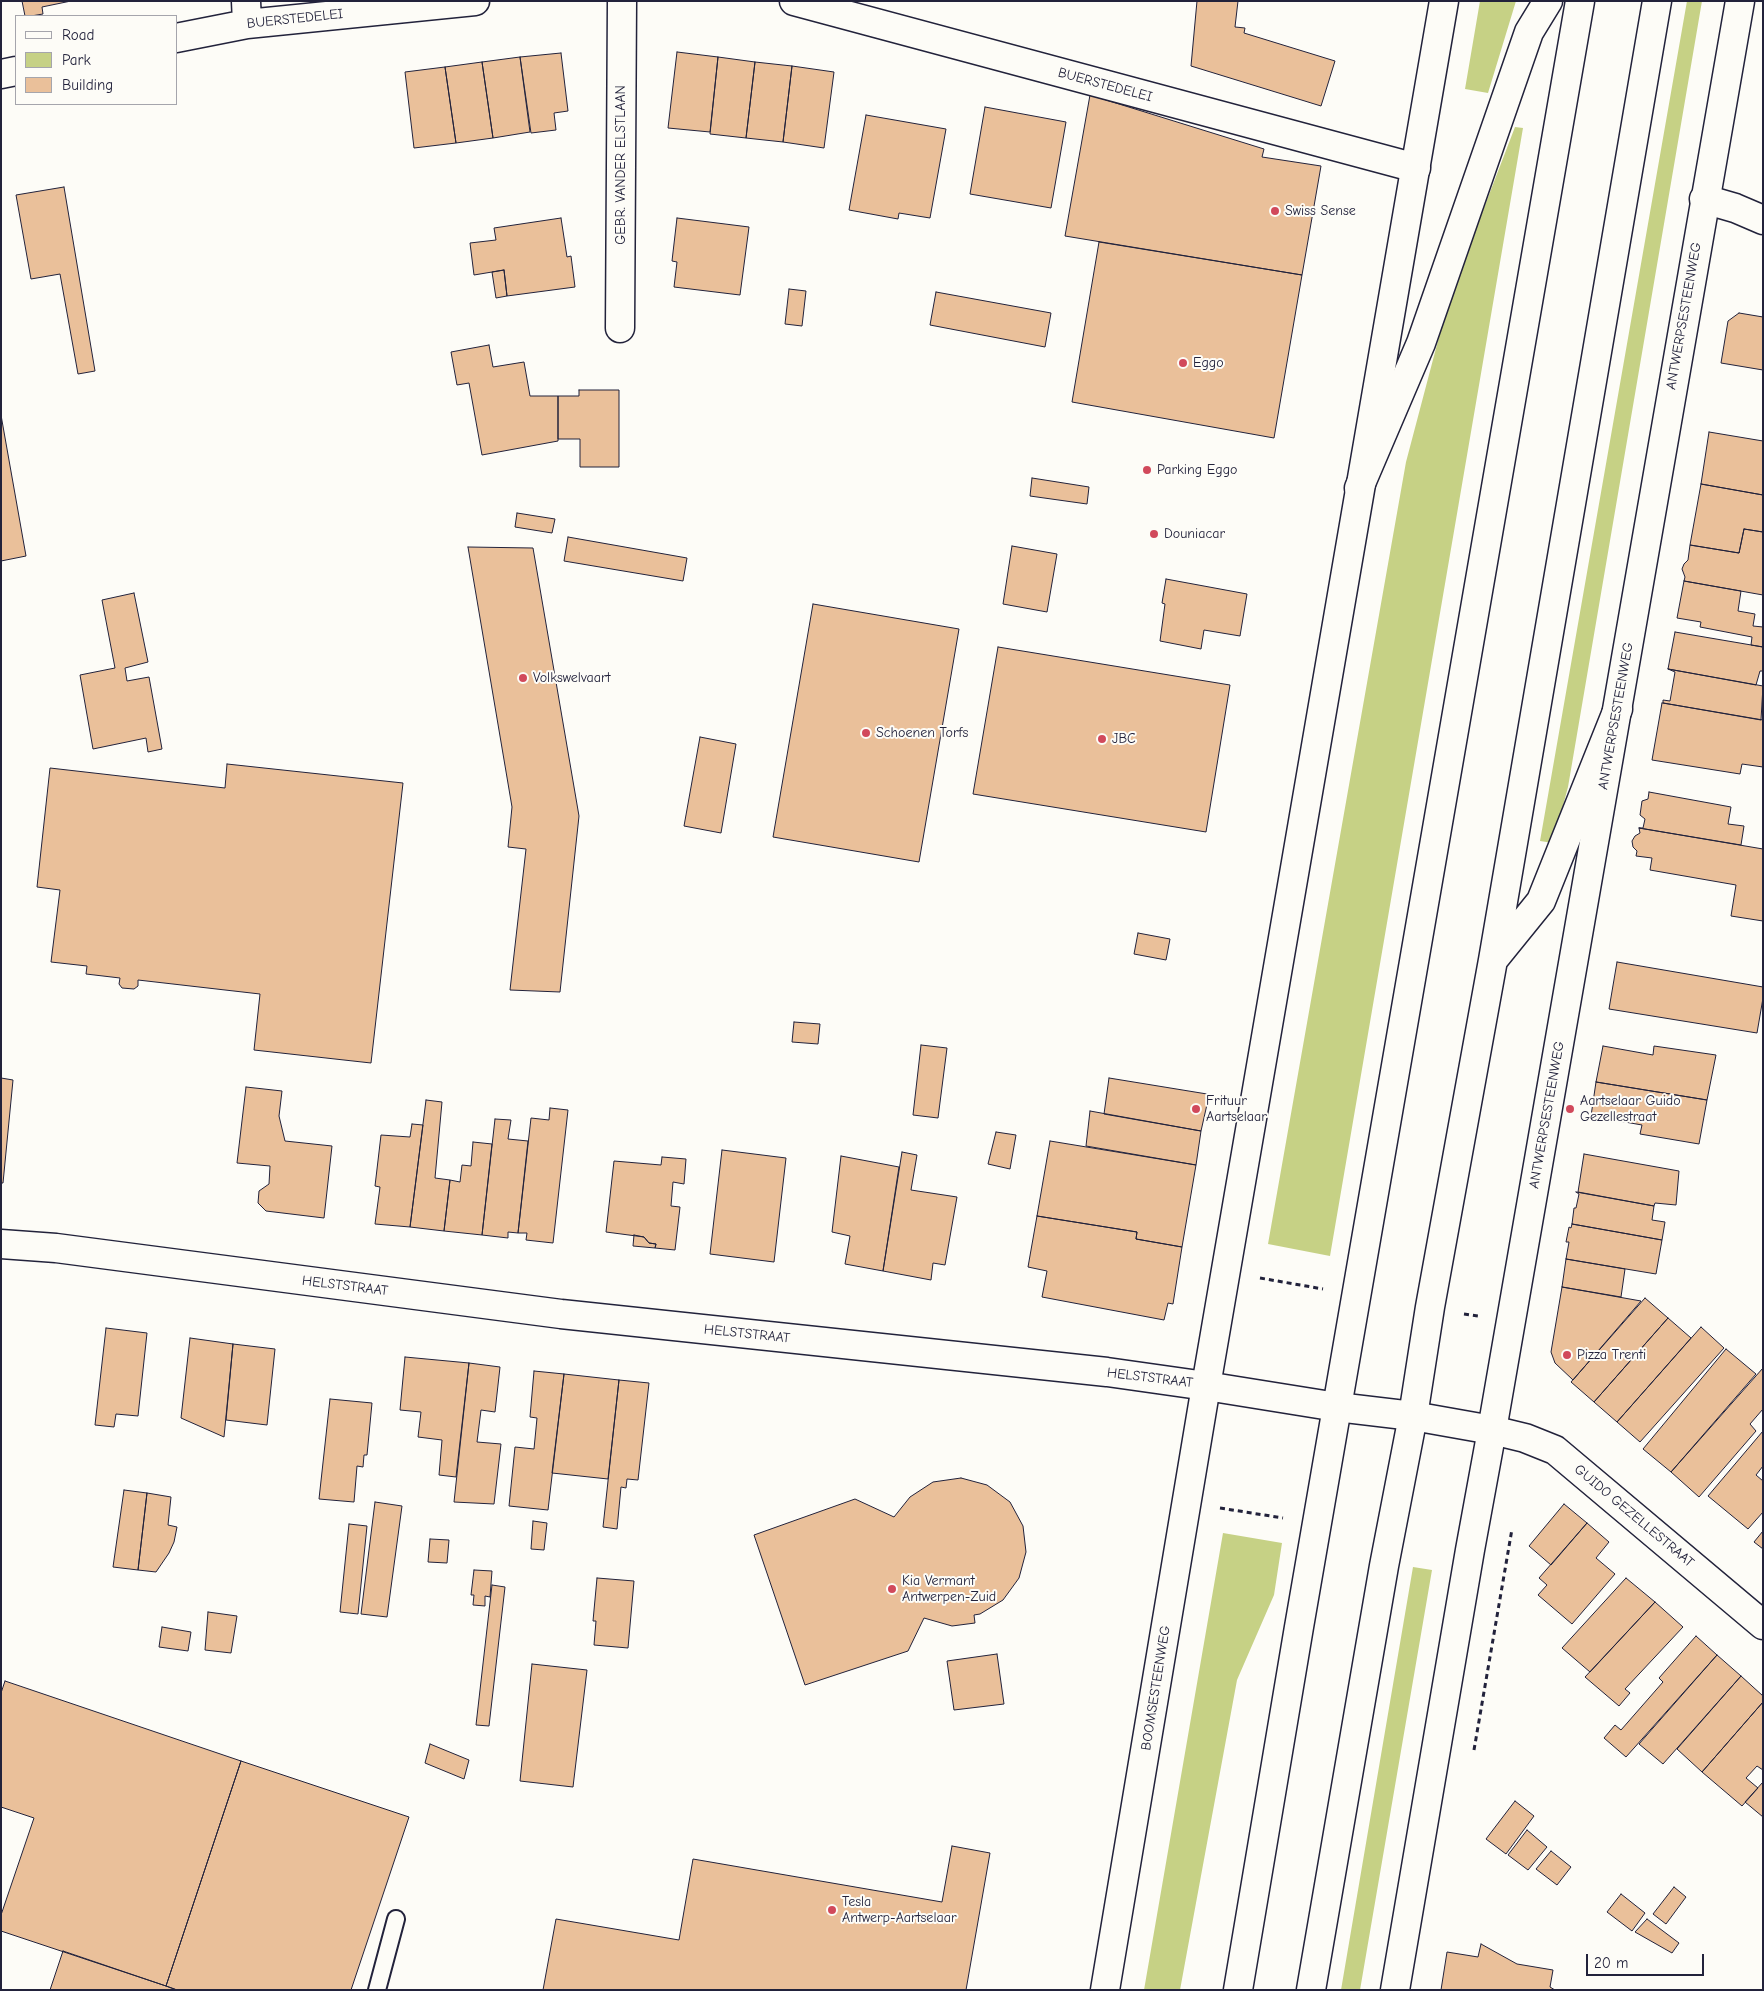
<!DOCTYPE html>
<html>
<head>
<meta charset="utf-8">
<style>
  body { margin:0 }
  #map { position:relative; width:1764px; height:1991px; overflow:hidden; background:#fdfcf7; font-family:"Comic Neue",sans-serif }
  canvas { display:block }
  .frame { position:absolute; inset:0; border:2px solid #22223b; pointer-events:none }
  .legend { position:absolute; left:15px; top:15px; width:162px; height:90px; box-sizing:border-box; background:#fdfcf7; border:1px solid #a5a5ac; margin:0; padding:6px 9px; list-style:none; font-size:15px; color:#22223b }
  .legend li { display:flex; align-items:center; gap:10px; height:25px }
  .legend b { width:25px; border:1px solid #a5a5ac }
  .scale { position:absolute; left:1586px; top:1954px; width:118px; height:22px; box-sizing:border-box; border:2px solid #22223b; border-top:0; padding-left:6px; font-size:15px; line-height:18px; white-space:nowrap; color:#22223b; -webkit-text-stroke:4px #fdfcf7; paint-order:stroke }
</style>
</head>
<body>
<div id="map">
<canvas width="1764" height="1991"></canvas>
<div class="frame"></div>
<ul class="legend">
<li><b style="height:6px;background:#fdfcf7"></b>Road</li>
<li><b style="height:14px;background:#c6d185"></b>Park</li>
<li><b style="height:14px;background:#eac09a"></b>Building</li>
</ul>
<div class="scale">20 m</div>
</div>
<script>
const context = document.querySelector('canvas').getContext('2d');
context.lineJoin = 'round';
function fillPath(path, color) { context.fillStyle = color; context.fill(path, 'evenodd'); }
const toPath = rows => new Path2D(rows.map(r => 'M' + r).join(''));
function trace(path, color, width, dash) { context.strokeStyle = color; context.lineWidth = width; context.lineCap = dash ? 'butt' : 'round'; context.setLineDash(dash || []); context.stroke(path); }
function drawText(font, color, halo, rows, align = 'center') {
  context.font = font + ' "Comic Neue",sans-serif'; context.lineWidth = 4; context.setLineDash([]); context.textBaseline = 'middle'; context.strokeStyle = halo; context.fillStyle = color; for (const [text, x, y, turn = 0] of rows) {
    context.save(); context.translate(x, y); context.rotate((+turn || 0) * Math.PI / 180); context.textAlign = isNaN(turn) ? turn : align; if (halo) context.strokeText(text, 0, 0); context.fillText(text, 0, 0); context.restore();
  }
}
const green = toPath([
  [1480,1,1516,1,1488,93,1465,89],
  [1687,1,1702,1,1568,787,1553,843,1540,841],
  [1515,127,1523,128,1330,1256,1268,1244,1406,462,1449,299],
  [1223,1533,1282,1543,1274,1595,1237,1680,1180,1990,1144,1990],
  [1413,1567,1432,1570,1360,1990,1341,1990]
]);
const building = toPath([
  [22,1,71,1,42,7,43,14,31,16,25,16,22,1],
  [1197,1,1238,1,1235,27,1245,28,1244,33,1335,61,1321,106,1191,66,1197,1],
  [677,52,718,57,710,132,668,128,677,52],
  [561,53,568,111,554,113,556,130,531,133,520,57,561,53],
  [520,57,530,132,493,138,482,62,520,57],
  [718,57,755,62,746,138,710,134,718,57],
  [482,62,493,138,456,143,445,67,482,62],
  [755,62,792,66,783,142,746,138,755,62],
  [792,66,834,72,824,148,783,142,792,66],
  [445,67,456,143,414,148,405,72,445,67],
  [1090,95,1264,149,1262,157,1321,166,1302,275,1065,236,1090,95],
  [985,107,1066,122,1051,208,970,194,985,107],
  [866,115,946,129,930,218,899,213,898,219,849,210,866,115],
  [64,187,95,371,78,374,60,274,31,279,16,195,64,187],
  [561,218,567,257,571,256,575,287,507,296,504,270,474,275,470,243,496,240,494,228,561,218],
  [677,218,749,227,740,295,674,287,677,262,672,261,677,218],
  [1099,242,1302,275,1274,438,1072,402,1099,242],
  [504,270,507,296,496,298,492,272,504,270],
  [789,289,806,291,802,326,785,324,789,289],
  [936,292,1051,313,1045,347,930,325,936,292],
  [1739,313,1763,317,1763,370,1721,363,1728,321,1739,313],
  [489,345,493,367,524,362,530,396,558,396,558,441,482,455,469,383,457,385,451,352,489,345],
  [579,390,619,390,619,467,580,467,580,439,558,439,558,396,579,396,579,390],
  [1,415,26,556,1,561,1,415],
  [1709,432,1763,441,1763,495,1701,484,1709,432],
  [1032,478,1089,487,1087,504,1030,496,1032,478],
  [1701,484,1763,495,1763,532,1744,529,1739,553,1690,545,1701,484],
  [517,513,555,519,552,533,515,527,517,513],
  [1744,529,1763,532,1763,595,1684,581,1685,577,1682,569,1684,564,1688,560,1690,545,1739,553,1744,529],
  [568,537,687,558,683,581,564,561,568,537],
  [1012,546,1057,554,1047,612,1003,604,1012,546],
  [468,547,533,548,579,816,560,992,510,990,526,849,508,847,512,807,468,547],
  [1166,579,1247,594,1240,636,1204,630,1201,649,1160,641,1165,604,1162,603,1166,579],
  [1684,581,1741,591,1738,611,1755,614,1753,626,1763,627,1763,647,1751,645,1752,637,1700,627,1701,622,1677,618,1684,581],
  [134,593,148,662,125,668,127,681,149,677,162,749,148,752,146,738,93,749,80,675,115,668,102,600,134,593],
  [813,604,959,629,919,862,773,837,813,604],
  [1675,632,1763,647,1763,671,1760,671,1756,685,1668,669,1675,632],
  [998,647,1230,685,1206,832,973,794,998,647],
  [1668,669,1763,686,1761,720,1663,703,1663,700,1670,701,1675,672,1668,669],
  [1662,703,1663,703,1763,720,1763,767,1742,764,1740,774,1652,760,1662,703],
  [700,737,736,744,721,833,684,826,700,737],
  [227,764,403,783,371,1063,254,1050,260,994,138,980,138,986,134,989,122,988,119,984,120,978,86,974,87,966,51,962,60,890,37,887,50,768,225,788,227,764],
  [1649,792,1731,807,1728,824,1744,826,1741,845,1639,828,1643,828,1645,819,1640,815,1642,801,1648,799,1649,792],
  [1639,828,1763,849,1763,921,1731,916,1736,885,1650,870,1652,858,1636,856,1637,851,1633,847,1632,841,1635,836,1640,833,1639,828],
  [1138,933,1170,939,1166,960,1134,954,1138,933],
  [1617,962,1763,987,1763,998,1757,1033,1609,1009,1617,962],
  [794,1022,820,1024,818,1044,792,1042,794,1022],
  [921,1045,947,1048,938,1118,913,1115,921,1045],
  [1603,1046,1653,1055,1654,1046,1716,1055,1707,1100,1596,1082,1603,1046],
  [1,1078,13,1080,3,1183,1,1183,1,1078],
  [1109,1078,1207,1094,1206,1099,1208,1100,1201,1131,1104,1114,1109,1078],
  [1596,1082,1707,1100,1699,1144,1640,1134,1642,1125,1591,1116,1596,1082],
  [246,1087,282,1091,279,1116,285,1141,332,1146,324,1218,266,1211,258,1203,259,1191,269,1184,270,1166,237,1163,246,1087],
  [426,1100,442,1102,435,1178,450,1180,444,1231,410,1227,426,1100],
  [550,1108,568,1110,553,1243,526,1240,527,1233,518,1233,531,1118,549,1120,550,1108],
  [1090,1111,1201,1131,1196,1165,1086,1146,1090,1111],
  [495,1119,511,1120,508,1139,528,1141,518,1233,508,1232,508,1238,482,1235,495,1119],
  [412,1124,423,1125,410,1227,375,1224,380,1187,375,1186,381,1135,410,1137,412,1124],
  [996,1132,1016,1135,1010,1169,988,1164,996,1132],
  [1050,1141,1196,1165,1182,1247,1136,1239,1137,1232,1037,1216,1050,1141],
  [473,1142,492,1144,482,1235,444,1231,450,1180,460,1182,462,1165,471,1166,473,1142],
  [722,1150,786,1158,774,1262,710,1254,722,1150],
  [902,1152,917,1155,911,1190,957,1197,945,1265,933,1263,931,1280,883,1271,902,1152],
  [1584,1154,1679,1171,1676,1205,1655,1203,1654,1206,1578,1192,1584,1154],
  [841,1156,899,1167,883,1271,845,1264,850,1236,832,1232,841,1156],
  [662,1157,686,1159,684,1184,673,1182,671,1206,680,1207,675,1250,655,1248,656,1244,649,1243,644,1237,606,1232,614,1161,661,1165,662,1157],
  [1576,1192,1654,1206,1652,1220,1665,1222,1662,1240,1572,1224,1574,1208,1576,1208,1579,1194,1576,1192],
  [1037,1216,1137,1232,1136,1239,1182,1247,1173,1304,1168,1303,1164,1320,1042,1297,1047,1271,1028,1267,1037,1216],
  [1572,1224,1662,1240,1656,1274,1566,1259,1569,1242,1566,1242,1569,1227,1571,1228,1572,1224],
  [634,1235,644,1237,649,1243,656,1244,655,1248,633,1246,634,1235],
  [1566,1259,1625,1269,1621,1297,1562,1287,1566,1259],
  [1562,1287,1641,1301,1573,1380,1555,1363,1551,1352,1562,1287],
  [1645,1298,1668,1318,1594,1402,1571,1382,1645,1298],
  [1668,1318,1691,1338,1617,1422,1594,1402,1668,1318],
  [1701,1327,1724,1348,1640,1442,1617,1422,1701,1327],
  [106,1328,147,1333,138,1416,116,1414,114,1427,95,1425,106,1328],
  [190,1338,233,1344,224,1437,181,1418,190,1338],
  [233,1344,275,1349,267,1425,226,1420,233,1344],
  [1726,1349,1756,1374,1671,1472,1643,1449,1726,1349],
  [405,1357,469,1363,456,1477,439,1475,442,1440,418,1437,421,1412,400,1410,405,1357],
  [469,1363,500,1367,495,1412,481,1410,477,1442,501,1444,494,1504,454,1502,469,1363],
  [1763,1368,1763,1409,1750,1424,1756,1431,1699,1497,1671,1472,1763,1368],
  [534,1371,564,1374,548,1510,509,1506,515,1447,534,1449,537,1418,530,1417,534,1371],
  [564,1374,619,1380,608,1479,552,1473,564,1374],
  [619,1380,649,1383,638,1480,627,1479,626,1488,621,1487,617,1529,603,1527,619,1380],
  [330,1399,372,1403,367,1455,364,1455,363,1467,357,1466,354,1502,319,1499,330,1399],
  [1763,1431,1763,1466,1756,1475,1763,1481,1763,1512,1748,1529,1708,1496,1763,1431],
  [961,1478,987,1485,1010,1502,1023,1526,1026,1552,1019,1578,1003,1600,980,1614,974,1615,975,1623,952,1626,924,1618,908,1651,805,1685,754,1535,855,1499,894,1517,910,1497,933,1482,961,1478],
  [124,1490,147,1493,138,1570,113,1567,124,1490],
  [147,1493,171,1497,168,1525,177,1527,174,1542,169,1553,156,1572,138,1570,147,1493],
  [375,1502,402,1506,387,1617,361,1614,375,1502],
  [1564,1504,1587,1523,1551,1565,1529,1546,1564,1504],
  [533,1521,547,1523,544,1550,531,1549,533,1521],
  [1587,1523,1609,1542,1596,1558,1615,1574,1572,1624,1538,1595,1547,1585,1539,1578,1587,1523],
  [349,1524,367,1526,358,1614,340,1612,349,1524],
  [1763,1531,1763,1549,1754,1542,1763,1531],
  [430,1539,449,1540,447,1563,428,1562,430,1539],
  [474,1570,492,1571,490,1597,485,1596,485,1606,473,1605,474,1595,471,1595,474,1570],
  [597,1578,634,1581,628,1648,594,1645,596,1621,593,1621,597,1578],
  [1626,1578,1655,1602,1590,1672,1562,1648,1626,1578],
  [492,1585,505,1587,489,1726,476,1725,492,1585],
  [1655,1602,1683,1627,1625,1689,1630,1693,1619,1706,1585,1677,1655,1602],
  [208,1612,237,1616,231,1653,205,1650,208,1612],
  [162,1627,191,1632,188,1651,159,1647,162,1627],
  [1696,1636,1717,1655,1626,1757,1604,1738,1615,1725,1621,1730,1663,1682,1659,1678,1696,1636],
  [997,1654,1004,1704,954,1710,947,1661,997,1654],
  [1717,1655,1741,1676,1663,1764,1639,1744,1717,1655],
  [532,1664,587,1670,573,1787,520,1781,532,1664],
  [1741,1676,1763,1696,1763,1702,1702,1772,1677,1749,1741,1676],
  [5,1681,241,1761,166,1986,1,1931,1,1915,34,1818,1,1807,1,1693,5,1681],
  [1763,1702,1763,1770,1757,1766,1746,1778,1758,1788,1742,1806,1702,1772,1763,1702],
  [430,1744,469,1760,464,1779,425,1763,430,1744],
  [241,1761,409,1817,351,1990,177,1990,166,1986,241,1761],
  [1763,1782,1763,1817,1745,1802,1763,1782],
  [1515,1801,1534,1816,1506,1854,1486,1839,1515,1801],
  [1527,1830,1547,1847,1528,1870,1508,1855,1527,1830],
  [952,1846,990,1853,966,1990,543,1990,556,1919,679,1940,693,1859,942,1902,952,1846],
  [1551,1851,1571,1867,1557,1885,1536,1869,1551,1851],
  [1674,1887,1686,1897,1666,1924,1653,1914,1674,1887],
  [1621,1894,1645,1913,1632,1931,1607,1912,1621,1894],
  [1647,1919,1679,1943,1672,1953,1635,1932,1647,1919],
  [1481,1944,1517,1964,1553,1970,1550,1987,1555,1990,1441,1990,1447,1952,1478,1957,1481,1944],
  [63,1951,166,1986,177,1990,50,1990,63,1951]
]);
const path = toPath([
  [1260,1278,1323,1289],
  [1464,1314,1478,1316],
  [1220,1508,1283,1518],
  [1474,1750,1512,1529]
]);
const service = toPath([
  [377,1990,396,1919]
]);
const minor = toPath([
  [246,1,247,24],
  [794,1,1416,168],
  [176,38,247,24,475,1],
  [1,74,16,71],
  [620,328,622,1],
  [1492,1430,1525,1438,1555,1450,1763,1625]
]);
const tertiary = toPath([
  [1704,199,1735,208,1763,220],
  [1,1244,56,1248,561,1314,1107,1372,1206,1386,1337,1407,1413,1416,1492,1430]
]);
const secondary = toPath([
  [1105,1990,1206,1386,1444,1],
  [1395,1990,1470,1550,1492,1430,1740,1]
]);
const trunk = toPath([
  [1359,488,1421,343,1529,32,1548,1],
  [1494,959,1541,901,1618,709],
  [1238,1990,1299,1627,1580,1],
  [1311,1990,1384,1566,1413,1416,1430,1307,1493,960,1657,1]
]);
const markers = [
  [1275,211,5,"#d1495b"],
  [1183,363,5,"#d1495b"],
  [1147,470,5,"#d1495b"],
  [1154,534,5,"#d1495b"],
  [523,678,5,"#d1495b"],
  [866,733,5,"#d1495b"],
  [1102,739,5,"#d1495b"],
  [1196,1109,5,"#d1495b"],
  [1570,1109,5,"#d1495b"],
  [1567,1355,5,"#d1495b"],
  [892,1589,5,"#d1495b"],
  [832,1910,5,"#d1495b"]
];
const streetNames = [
  ["BUERSTEDELEI",295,19,-6],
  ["BUERSTEDELEI",1105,85,15],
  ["GEBR. VANDER ELSTLAAN",621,165,-90],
  ["ANTWERPSESTEENWEG",1684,316,-80],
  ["ANTWERPSESTEENWEG",1616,716,-80],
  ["ANTWERPSESTEENWEG",1547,1115,-80],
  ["HELSTSTRAAT",345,1286,7],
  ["HELSTSTRAAT",747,1334,6],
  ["HELSTSTRAAT",1150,1378,7],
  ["GUIDO GEZELLESTRAAT",1634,1516,40],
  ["BOOMSESTEENWEG",1156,1688,-81]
];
const poiNames = [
  ["Swiss Sense",1285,211],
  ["Eggo",1193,363],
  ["Parking Eggo",1157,470],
  ["Douniacar",1164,534],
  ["Volkswelvaart",533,678],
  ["Schoenen Torfs",876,733],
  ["JBC",1112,739],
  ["Frituur",1206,1101],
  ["Aartselaar",1206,1117],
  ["Aartselaar Guido",1580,1101],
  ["Gezellestraat",1580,1117],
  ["Pizza Trenti",1577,1355],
  ["Kia Vermant",902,1581],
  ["Antwerpen-Zuid",902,1597],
  ["Tesla",842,1902],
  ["Antwerp-Aartselaar",842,1918]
];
fillPath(green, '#c6d185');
fillPath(building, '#eac09a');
trace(building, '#22223b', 1);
trace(service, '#22223b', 20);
trace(minor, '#22223b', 31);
trace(tertiary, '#22223b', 31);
trace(secondary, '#22223b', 31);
trace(trunk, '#22223b', 31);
trace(path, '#22223b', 3, [5, 4]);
trace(service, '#fdfcf7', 16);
trace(minor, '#fdfcf7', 28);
trace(tertiary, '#fdfcf7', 28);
trace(secondary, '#fdfcf7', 28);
trace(trunk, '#fdfcf7', 28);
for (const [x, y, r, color] of markers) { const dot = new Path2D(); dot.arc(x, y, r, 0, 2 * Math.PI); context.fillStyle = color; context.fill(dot); trace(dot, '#fdfcf7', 2); }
drawText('14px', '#22223b', '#fdfcf7', streetNames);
drawText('14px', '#22223b', '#fdfcf7', poiNames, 'left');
</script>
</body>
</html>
